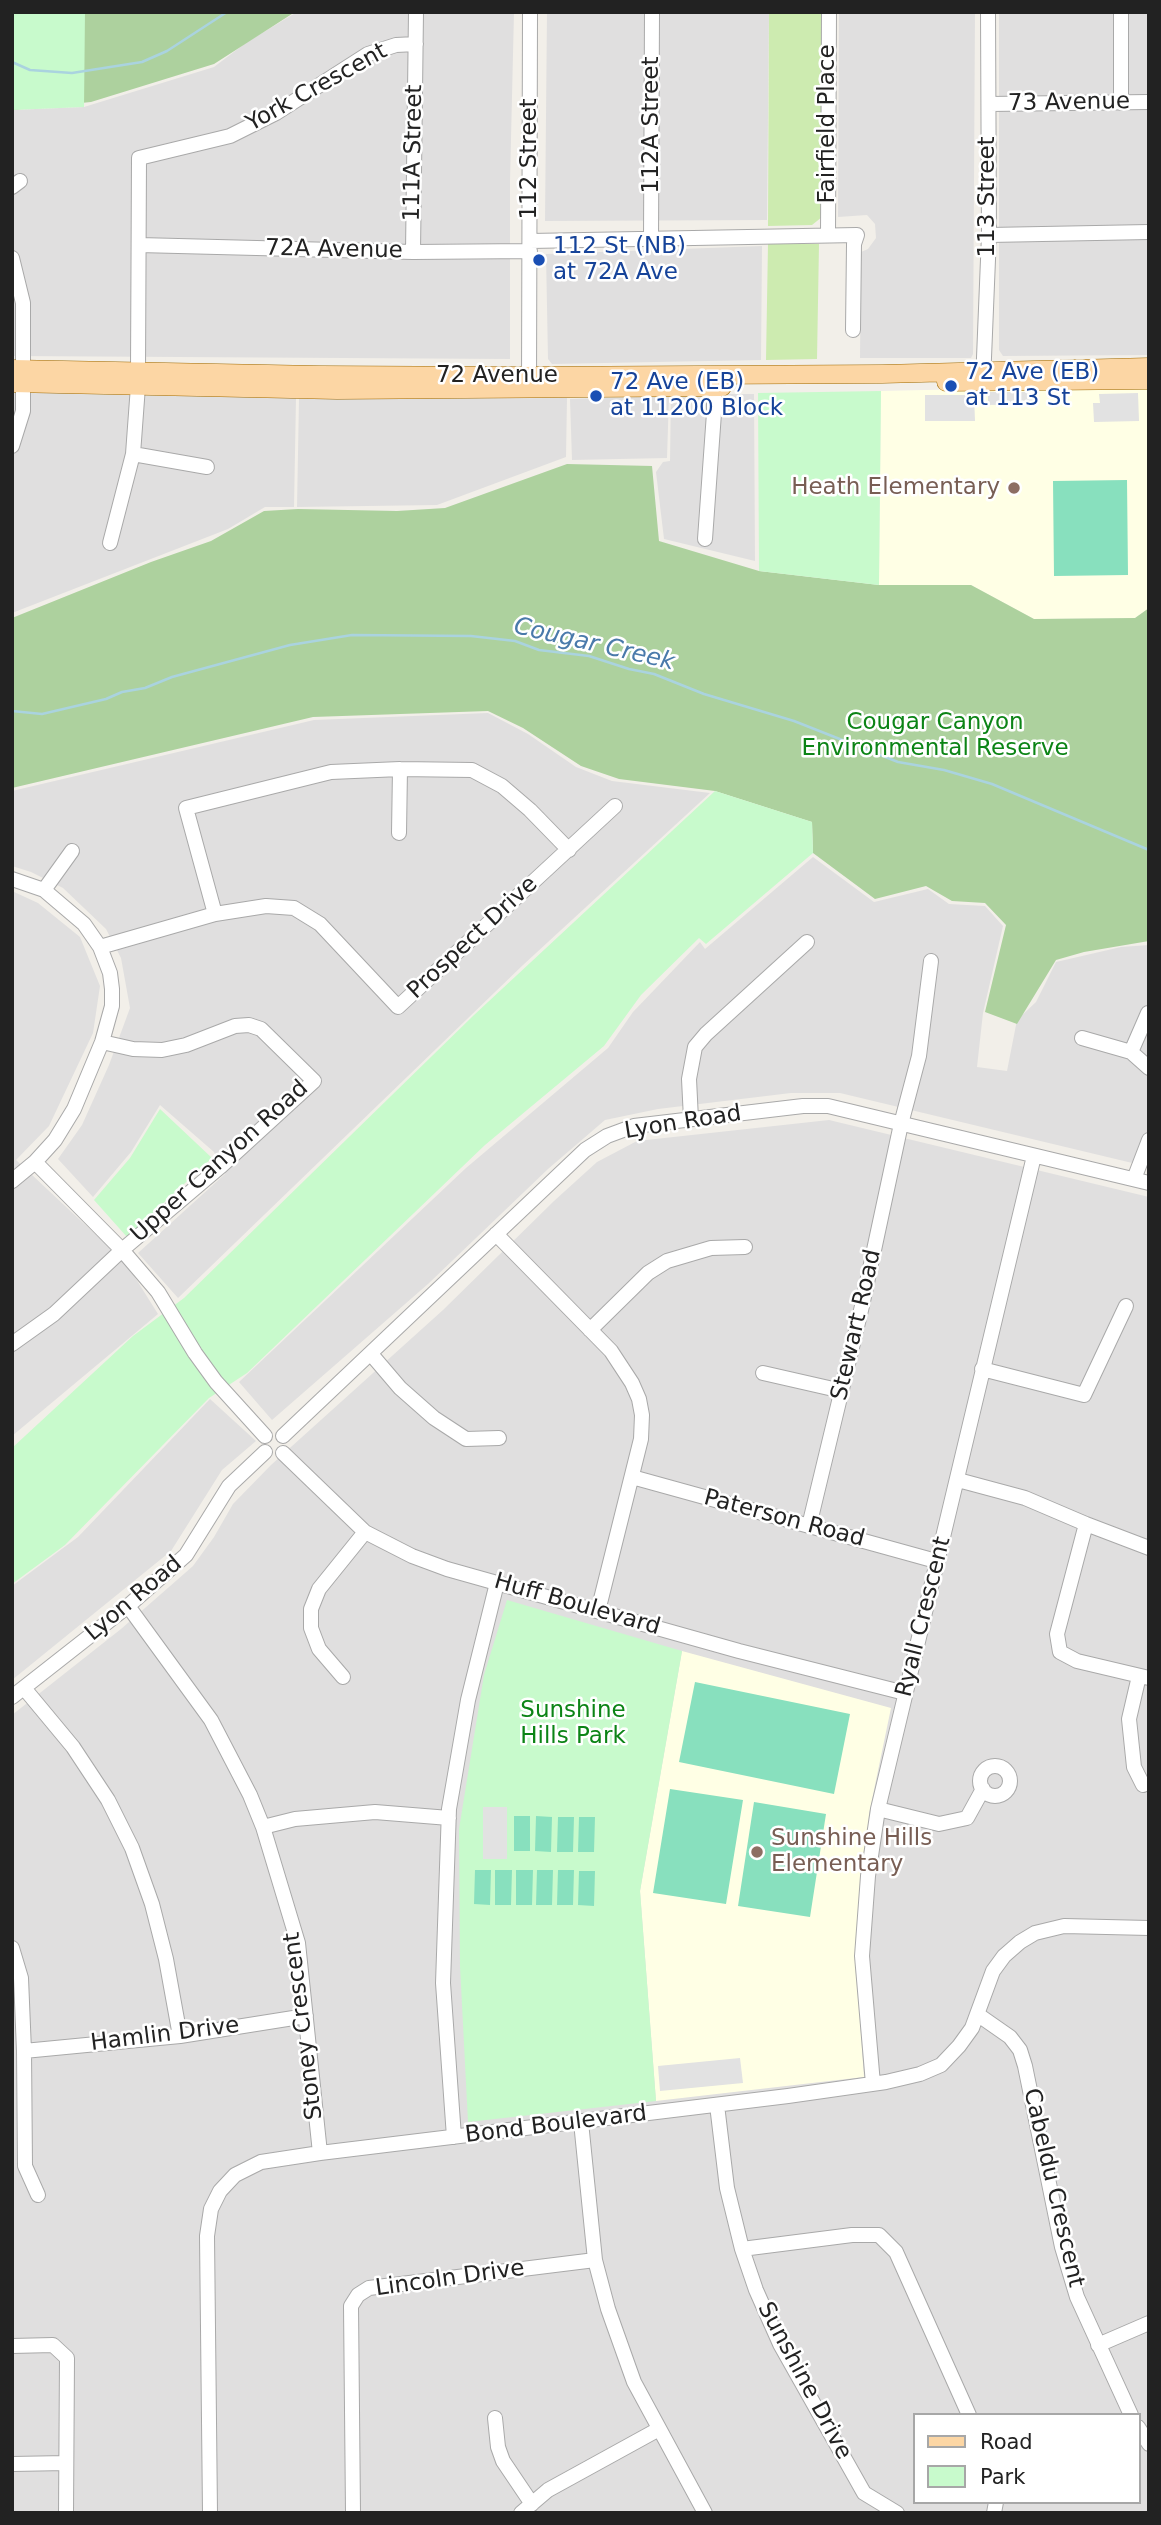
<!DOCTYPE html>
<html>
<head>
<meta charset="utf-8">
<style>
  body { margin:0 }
  #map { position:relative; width:1161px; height:2525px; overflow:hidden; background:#f2efe9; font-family:"DejaVu Sans",sans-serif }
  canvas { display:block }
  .frame { position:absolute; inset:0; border:14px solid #222; pointer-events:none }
  .legend { position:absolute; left:913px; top:2413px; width:228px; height:91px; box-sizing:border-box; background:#fff; border:2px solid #a7a7a7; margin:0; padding:9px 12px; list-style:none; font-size:21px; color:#222 }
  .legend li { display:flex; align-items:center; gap:14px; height:35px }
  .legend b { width:35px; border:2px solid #a7a7a7 }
</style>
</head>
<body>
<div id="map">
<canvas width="1161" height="2525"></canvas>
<div class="frame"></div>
<ul class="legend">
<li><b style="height:9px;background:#fcd6a4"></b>Road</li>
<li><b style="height:19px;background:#c8facc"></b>Park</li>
</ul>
</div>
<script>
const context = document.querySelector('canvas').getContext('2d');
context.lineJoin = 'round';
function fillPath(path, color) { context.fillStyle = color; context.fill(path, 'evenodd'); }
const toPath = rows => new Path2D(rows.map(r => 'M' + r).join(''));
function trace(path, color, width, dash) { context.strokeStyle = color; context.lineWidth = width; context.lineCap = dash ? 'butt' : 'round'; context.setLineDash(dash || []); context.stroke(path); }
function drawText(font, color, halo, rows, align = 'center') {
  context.font = font + ' "DejaVu Sans",sans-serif'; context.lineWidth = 5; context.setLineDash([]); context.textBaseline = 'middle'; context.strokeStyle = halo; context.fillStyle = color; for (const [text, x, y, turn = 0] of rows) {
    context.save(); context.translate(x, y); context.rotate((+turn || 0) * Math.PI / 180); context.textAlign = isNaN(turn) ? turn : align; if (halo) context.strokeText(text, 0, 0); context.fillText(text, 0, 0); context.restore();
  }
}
const residential = toPath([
  [297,12,514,12,510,181,510,359,12,356,12,110,84,107,214,67,247,42],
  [547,12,769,12,767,220,545,221],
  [839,12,975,12,973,354,971,358,860,358,861,252,868,249,876,238,875,224,867,215,838,217],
  [999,12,1149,12,1149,355,1003,356,999,350],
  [762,246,761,360,552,364,548,359,546,254],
  [12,389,80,394,296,398,294,507,265,507,228,529,12,613],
  [671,394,754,394,755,561,664,539,656,472,663,462,670,461],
  [669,396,667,458,572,460,570,399],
  [567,398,566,457,437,505,297,507,299,399],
  [488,713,528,734,576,767,612,781,710,793,523,965,178,1298,138,1253,225,1174,214,1152,160,1105,131,1152,93,1197,58,1159,82,1125,109,1065,130,1008,121,958,106,929,63,888,31,872,12,866,12,791,314,720],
  [813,857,874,902,928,889,949,904,985,906,1003,926,983,1013,977,1067,1007,1071,1017,1020,1036,1002,1056,962,1121,947,1149,945,1149,1167,840,1093,791,1093,658,1109,605,1120,548,1169,428,1284,272,1420,239,1382,466,1168,608,1048,633,1012,700,942,705,949],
  [12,891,38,903,80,937,100,986,93,1033,49,1126,16,1160,126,1263,158,1314,12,1436],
  [829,1120,1149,1197,1149,2513,12,2513,12,1715,121,1629,193,1566,214,1537,233,1504,271,1465,443,1310,554,1201,597,1162,637,1141],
  [914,2415,1138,2415,1138,2502,914,2502],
  [210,1399,256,1441,222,1470,171,1551,12,1680,12,1586,78,1537]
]);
const education = toPath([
  [1149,385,1149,608,1135,618,1034,619,971,585,879,585,881,391],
  [682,1651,891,1708,869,1814,861,1926,860,2021,864,2077,656,2101,640,1891]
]);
const grass = toPath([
  [769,12,822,12,822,217,812,225,768,226],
  [768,244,819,244,817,359,766,360]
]);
const forest = toPath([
  [12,12,295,12,214,64,91,102,12,110],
  [567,464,652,466,659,541,759,571,879,585,971,585,1034,619,1135,618,1149,608,1149,941,1084,952,1056,960,1017,1024,985,1012,1006,925,985,903,952,901,926,886,875,899,813,853,812,822,715,791,619,779,581,766,523,728,488,711,313,717,12,788,12,618,151,562,211,541,264,511,298,509,397,511,445,508]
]);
const park = toPath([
  [12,12,85,12,84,107,12,110],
  [881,391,879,585,759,571,758,393],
  [715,791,812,822,813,853,706,944,699,938,641,995,604,1046,485,1145,247,1373,209,1398,65,1545,12,1584,12,1448,133,1336,184,1298,474,1015],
  [160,1109,212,1158,127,1237,94,1200,130,1158],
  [507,1600,682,1651,640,1891,656,2101,468,2122,460,1966,459,1829,484,1675]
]);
const pitch = toPath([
  [1127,480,1128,575,1054,576,1053,481],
  [695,1682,850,1714,834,1794,679,1762],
  [670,1789,743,1800,726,1904,653,1893],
  [754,1802,826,1814,810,1917,738,1906],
  [514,1816,530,1816,530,1851,514,1851],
  [536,1816,552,1817,551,1852,535,1851],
  [558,1817,574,1817,573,1852,557,1852],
  [579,1817,595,1817,594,1852,578,1852],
  [475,1870,491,1870,490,1905,474,1904],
  [495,1870,512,1870,511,1905,495,1905],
  [516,1870,533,1870,532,1905,516,1905],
  [537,1870,553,1870,552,1905,536,1905],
  [558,1870,574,1870,573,1905,557,1905],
  [579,1871,595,1871,594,1906,578,1905]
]);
const parking = toPath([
  [988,392,1037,392,1037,404,988,405],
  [1138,393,1139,421,1094,422,1093,403,1100,403,1099,394],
  [925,395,974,395,975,421,925,421],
  [483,1807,507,1807,507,1859,483,1859],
  [740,2058,743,2083,660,2091,658,2066]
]);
const stream = toPath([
  [12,62,30,70,72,73,142,62,167,51,227,12],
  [12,711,42,714,106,699,122,692,145,688,172,677,290,645,352,635,471,636,515,641,539,650,589,656,629,669,654,674,704,694,794,721,898,762,944,770,992,784,1149,850]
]);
const minor = toPath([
  [1121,12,1121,103],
  [989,104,1149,102],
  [12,187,20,181],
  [828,235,829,12],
  [989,235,1149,232],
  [651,239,652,12],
  [530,241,857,235,854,244,853,330],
  [139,245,413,252,530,251],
  [413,252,416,12],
  [12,258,23,303,23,369],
  [138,370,139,158,230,136,276,113,368,54,396,45,416,44],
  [983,382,989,235,988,12],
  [529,385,530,12],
  [12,446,23,411,23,383],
  [133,454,207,467],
  [705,539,714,413,714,387],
  [110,543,133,454,138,386],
  [399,833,400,769],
  [12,879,44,890,84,924,100,947,110,973,112,989,112,1006,102,1042,74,1109,55,1140,35,1162,12,1181],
  [44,890,72,851],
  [215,914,186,808,331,772,400,769,472,770,502,786,530,810,569,850],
  [100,947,215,914,266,906,294,908,320,924,398,1007,615,806],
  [1082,1038,1131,1052,1149,1068],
  [1131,1052,1148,1013],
  [691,1119,689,1079,695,1047,706,1034,807,942],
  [35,1162,122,1250,158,1292,195,1353,216,1382,265,1436],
  [1134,1179,1149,1140],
  [496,1234,611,1351,632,1383,639,1399,642,1415,641,1439,598,1611],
  [590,1330,648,1273,667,1261,711,1248,745,1247],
  [12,1344,54,1314,122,1250,220,1167,314,1081,261,1029,249,1025,235,1026,186,1045,162,1050,133,1049,102,1042],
  [371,1354,400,1388,434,1418,466,1439,499,1438],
  [982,1369,1084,1395,1126,1306],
  [763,1373,842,1391],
  [283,1436,585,1150,607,1136,634,1126,803,1106,828,1106,1149,1183],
  [283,1453,365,1532,412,1556,447,1569,739,1651,905,1693],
  [632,1477,936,1561],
  [958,1480,1025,1498,1086,1524,1149,1548],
  [1086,1524,1057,1634,1060,1652,1077,1661,1149,1678],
  [809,1526,862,1306,901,1124,919,1056,931,961],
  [128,1606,211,1720,250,1795,263,1827,298,1943,320,2153],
  [1139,1676,1129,1719,1134,1767,1143,1785],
  [343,1677,319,1649,311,1628,311,1609,319,1589,365,1532],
  [24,1688,73,1747,108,1800,132,1848,152,1904,166,1959,180,2036],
  [12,1697,128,1606,186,1555,229,1486,265,1452],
  '980 1781a15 15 0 1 1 30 0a15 15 0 1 1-30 0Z',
  [878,1809,939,1824,967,1818,983,1789],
  [263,1827,295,1819,375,1812,449,1818],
  [12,1948,21,1978,24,2051,25,2166,38,2195],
  [977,2014,1010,2037,1020,2050,1025,2066,1062,2247,1077,2297,1131,2415],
  [24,2051,180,2036,306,2016],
  [873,2084,862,1956,868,1876,878,1809,1034,1156],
  [717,2105,727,2188,742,2249,756,2290,780,2344,864,2493,897,2513],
  [581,2122,595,2260,608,2309,634,2382,705,2513],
  [454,2137,443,1983,449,1809,468,1700,497,1583],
  [742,2249,852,2235,879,2235,896,2252,969,2415],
  [1098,2345,1149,2323],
  [12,2346,53,2345,67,2358,66,2513],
  [495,2418,498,2447,503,2461,532,2504],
  [1138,2427,1149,2444],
  [12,2464,66,2463],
  [210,2513,207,2236,211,2209,220,2191,235,2175,261,2162,320,2153,788,2096,886,2082,920,2074,941,2065,959,2046,972,2028,993,1971,1004,1956,1020,1942,1035,1933,1064,1926,1149,1928],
  [353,2513,351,2306,358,2295,369,2288,595,2260],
  [521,2513,548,2490,659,2429],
  [994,2513,996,2502]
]);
const major = toPath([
  [12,369,319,375,516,376,882,374,1149,367],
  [946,382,1149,380],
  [12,383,337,390,722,387]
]);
const markers = [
  [539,260,7,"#1a4fb4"],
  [951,386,7,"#1a4fb4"],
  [596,396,7,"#1a4fb4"],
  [1014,488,7,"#8d6e63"],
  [757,1852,7,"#8d6e63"]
];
const streetNames = [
  ["York Crescent",317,88,-29],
  ["73 Avenue",1069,103,-1],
  ["Fairfield Place",828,124,-90],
  ["112A Street",652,125,-90],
  ["111A Street",414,153,-89],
  ["112 Street",530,159,-90],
  ["113 Street",988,197,-90],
  ["72A Avenue",334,250,1],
  ["72 Avenue",497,376],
  ["Prospect Drive",473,938,-43],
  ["Lyon Road",683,1123,-9],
  ["Upper Canyon Road",220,1162,-42],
  ["Stewart Road",857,1325,-77],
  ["Paterson Road",784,1519,15],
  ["Lyon Road",134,1599,-40],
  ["Huff Boulevard",577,1605,16],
  ["Ryall Crescent",924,1617,-76],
  ["Stoney Crescent",304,2026,-97],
  ["Hamlin Drive",165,2035,-7],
  ["Bond Boulevard",556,2125,-7],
  ["Cabeldu Crescent",1053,2188,77],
  ["Lincoln Drive",450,2279,-8],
  ["Sunshine Drive",804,2381,62]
];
const transitNames = [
  ["112 St (NB)",553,247],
  ["at 72A Ave",553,273],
  ["72 Ave (EB)",965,373],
  ["at 113 St",965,399],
  ["72 Ave (EB)",610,383],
  ["at 11200 Block",610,409]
];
const educationNames = [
  ["Heath Elementary",1000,488],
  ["Sunshine Hills",771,1839,"left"],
  ["Elementary",771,1865,"left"]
];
const parkNames = [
  ["Cougar Canyon",935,723],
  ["Environmental Reserve",935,749],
  ["Sunshine",573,1711],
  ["Hills Park",573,1737]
];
const waterNames = [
  ["Cougar Creek",594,645,13]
];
fillPath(residential, '#e0dfdf');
fillPath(education, '#ffffe5');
fillPath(grass, '#cdebb0');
fillPath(forest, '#add19e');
fillPath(park, '#c8facc');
fillPath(pitch, '#88e0be');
fillPath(parking, '#e2e2e2');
trace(stream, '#aad3df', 2.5);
trace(minor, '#a9a9a9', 16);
trace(major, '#a06b00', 19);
trace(minor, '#fff', 14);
trace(major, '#fcd6a4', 18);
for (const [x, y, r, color] of markers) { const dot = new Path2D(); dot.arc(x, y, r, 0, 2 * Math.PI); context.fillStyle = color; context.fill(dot); trace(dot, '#fff', 2.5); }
drawText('23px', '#222', '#fff', streetNames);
drawText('23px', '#164399', '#fff', transitNames, 'left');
drawText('23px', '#785e54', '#fff', educationNames, 'right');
drawText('23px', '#0c8416', '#fff', parkNames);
drawText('italic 24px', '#4a7aab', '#fff', waterNames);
</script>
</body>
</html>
